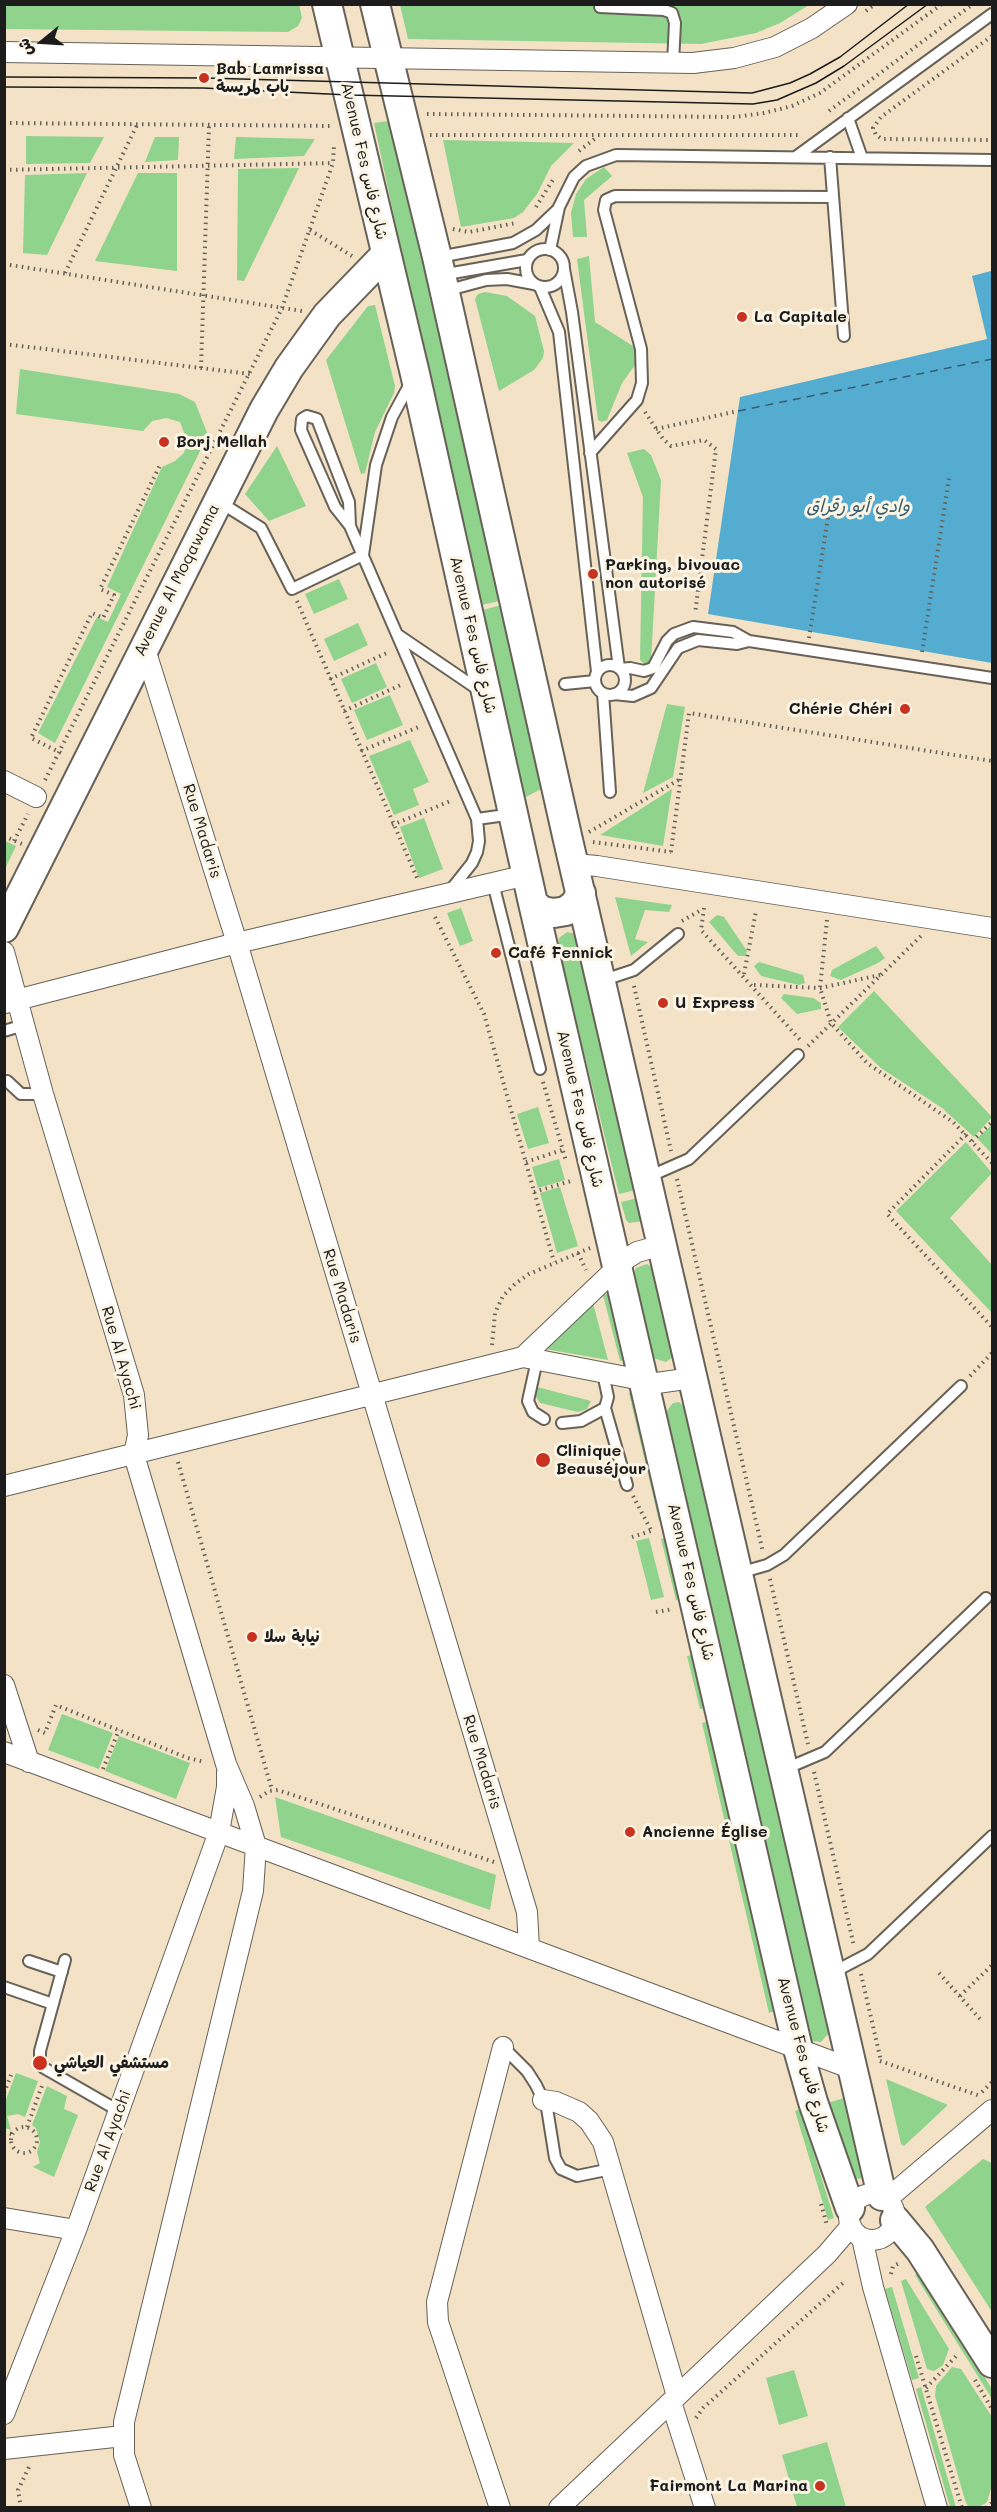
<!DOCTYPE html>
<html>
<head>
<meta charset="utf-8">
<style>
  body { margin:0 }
  #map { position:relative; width:997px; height:2512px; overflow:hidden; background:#f3e2c6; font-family:Mali,"Playpen Sans Arabic",sans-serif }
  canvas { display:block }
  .frame { position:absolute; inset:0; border:6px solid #1c1c1c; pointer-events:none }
  .north { position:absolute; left:12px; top:12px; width:60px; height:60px; -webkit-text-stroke:4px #fcf5e5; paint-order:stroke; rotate:252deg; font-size:16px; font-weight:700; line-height:24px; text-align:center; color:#1c1c1c }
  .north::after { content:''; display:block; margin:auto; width:21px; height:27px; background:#1c1c1c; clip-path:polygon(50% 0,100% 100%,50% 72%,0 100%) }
</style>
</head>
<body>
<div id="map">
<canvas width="997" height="2512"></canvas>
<div class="frame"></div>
<div class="north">ش</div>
</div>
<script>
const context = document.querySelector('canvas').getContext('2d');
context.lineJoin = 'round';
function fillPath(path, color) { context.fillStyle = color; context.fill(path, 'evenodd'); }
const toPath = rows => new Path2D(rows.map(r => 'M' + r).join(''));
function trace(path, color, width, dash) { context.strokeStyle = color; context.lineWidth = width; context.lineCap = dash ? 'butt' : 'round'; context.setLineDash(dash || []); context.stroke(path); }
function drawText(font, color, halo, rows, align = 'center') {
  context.font = font + ' Mali,"Playpen Sans Arabic",sans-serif'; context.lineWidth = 6; context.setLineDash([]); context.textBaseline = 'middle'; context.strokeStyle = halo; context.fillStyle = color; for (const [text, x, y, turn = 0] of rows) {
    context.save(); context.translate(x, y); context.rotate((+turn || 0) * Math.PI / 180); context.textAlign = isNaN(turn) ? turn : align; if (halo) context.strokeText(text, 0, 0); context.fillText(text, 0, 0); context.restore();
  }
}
const green = toPath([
  [5,4,299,4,302,18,298,26,288,32,5,29],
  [400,5,809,5,780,23,756,33,701,44,408,39],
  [388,121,504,600,477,606,374,123],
  [26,136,104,137,90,163,26,164],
  [155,137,179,137,178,160,145,162],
  [236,137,315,139,304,156,234,159],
  [443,140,574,143,551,166,537,194,523,212,514,218,461,227],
  [604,167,612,176,584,200,587,237,573,237,571,213,576,194,586,179],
  [299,168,244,281,237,280,238,169],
  [87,173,47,255,23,253,25,175],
  [138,173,177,173,177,271,95,261],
  [589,256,595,322,636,348,638,361,622,383,607,420,602,422,598,420,577,259],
  [485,292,507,296,535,316,544,351,543,358,534,370,499,391,475,299,478,294],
  [375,305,395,386,394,393,375,432,365,473,361,474,326,360,368,306],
  [20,369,179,394,195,402,208,435,55,743,38,733,97,617,108,622,121,594,107,587,162,467,175,461,184,453,187,440,180,422,166,418,152,421,143,431,16,414],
  [277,446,306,506,269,521,245,494],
  [644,449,651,455,661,480,651,661,646,665,640,660,643,497,627,453],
  [339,579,348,599,314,614,305,594],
  [505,604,545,787,522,799,479,611],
  [358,623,368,645,334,661,324,639],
  [376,663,387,687,352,703,341,679],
  [390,695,403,725,367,740,354,710],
  [667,704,685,707,673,777,643,793],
  [410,740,429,782,413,789,419,805,394,815,369,756],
  [672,789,663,846,600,835],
  [424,818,443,869,419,878,400,827],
  [5,841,16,846,5,869],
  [615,897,672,905,669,912,645,910,635,939,648,942,631,956],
  [461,908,473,941,460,946,447,913],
  [717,915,724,917,747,951,745,956,738,956,709,922],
  [567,932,576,934,640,1189,619,1194,558,948,559,938],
  [876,946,885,958,878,963,841,980,830,976,832,970],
  [759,962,803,975,805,983,799,985,761,976,754,966],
  [874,991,992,1117,974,1137,942,1108,881,1068,838,1027],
  [784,994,813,998,821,1003,821,1009,797,1014,781,998],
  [538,1107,549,1143,528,1149,517,1114],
  [992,1125,992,1154,977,1138],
  [966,1142,992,1173,950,1218,992,1265,992,1313,896,1211],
  [559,1159,565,1180,538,1188,532,1167],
  [560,1187,578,1246,557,1253,540,1193],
  [642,1197,643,1221,629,1223,626,1220,621,1202],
  [647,1264,656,1270,674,1356,666,1362,653,1358,634,1274,636,1268],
  [611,1293,628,1359,620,1361,603,1295],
  [593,1303,608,1360,545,1349],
  [537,1387,591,1401,587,1409,578,1412,540,1403,535,1395],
  [634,1392,664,1520,659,1521,629,1393],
  [679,1402,688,1410,829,2033,821,2042,811,2041,806,2033,666,1412,673,1403],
  [649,1538,664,1597,651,1600,636,1541],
  [666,1538,681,1599,676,1600,661,1539],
  [695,1654,706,1709,700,1709,687,1656],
  [62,1714,113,1733,99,1769,48,1750],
  [709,1721,774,2011,769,2013,702,1723],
  [119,1736,190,1763,176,1799,105,1771],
  [275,1797,496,1875,490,1910,281,1837],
  [16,2073,38,2081,25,2117,18,2114,7,2116,11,2130,5,2128,5,2102],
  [886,2079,948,2105,904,2146,901,2144],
  [47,2086,67,2096,64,2109,78,2115,54,2177,33,2167,40,2163,37,2152,40,2142,36,2128,32,2125],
  [848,2097,863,2177,859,2179,852,2177,827,2103],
  [800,2109,834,2218,828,2220,795,2111],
  [983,2159,992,2163,992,2312,925,2207],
  [919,2272,992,2389,992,2399,915,2275],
  [906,2279,949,2349,943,2365,934,2371,927,2369,901,2281],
  [892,2287,919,2378,912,2380,885,2289],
  [952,2367,961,2369,992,2417,992,2485,987,2502,981,2506,968,2507,965,2500,935,2396,936,2386],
  [794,2370,808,2416,779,2425,766,2378],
  [921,2387,956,2507,950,2507,916,2389],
  [827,2442,846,2507,797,2507,782,2455]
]);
const water = toPath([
  [991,271,992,663,708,614,740,397,987,339,972,276]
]);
const ferry = toPath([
  [738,411,992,359]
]);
const path = toPath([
  [866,11,875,4],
  [992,36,881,117,873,128,876,135,882,139,992,140],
  [829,111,973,4],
  [427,114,735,117,764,113,792,106,820,93,942,4],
  [4,123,334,126],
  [430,135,800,135],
  [579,151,597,137],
  [4,170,334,163],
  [536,207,554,178],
  [453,229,469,232,516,223],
  [310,230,352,256],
  [4,264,302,311],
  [65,273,137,125],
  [4,344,250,374],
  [201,368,209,126],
  [645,412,663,439,671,446,704,440,716,449,695,614],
  [656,429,738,411],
  [297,601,418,880],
  [809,638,829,511],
  [922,652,949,478],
  [330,679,389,652],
  [344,711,403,684],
  [361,751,421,726],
  [61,753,31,738,92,613,103,618,114,595,100,589,160,465],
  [45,780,282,308,333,163,334,145],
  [392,825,453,800],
  [589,832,680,779],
  [4,836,22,844],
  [14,841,28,814],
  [593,842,671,852],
  [671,852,689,713,992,761],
  [704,908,701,930,802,1042],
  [435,917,484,1014,554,1262],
  [827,920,820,988,831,1023,867,1063,953,1122,992,1163],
  [682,921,703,909],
  [744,974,756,911],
  [754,985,820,988,880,975],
  [634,986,671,1151],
  [808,1046,921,936],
  [543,1082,566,1161],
  [966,1134,887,1214,992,1327],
  [972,1141,992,1122],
  [526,1162,562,1150],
  [677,1179,763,1552],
  [534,1192,571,1181],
  [578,1253,586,1270],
  [492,1345,495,1313,503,1296,515,1284,529,1274,590,1248],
  [970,1376,992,1353],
  [178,1462,272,1790],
  [633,1496,652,1532],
  [632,1537,654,1530],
  [770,1579,808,1744],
  [656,1612,673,1609],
  [38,1730,45,1733,56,1705,188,1758,205,1762],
  [103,1769,119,1730],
  [814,1772,854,1946],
  [260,1797,269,1791,278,1790,494,1862],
  [939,1973,980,2019],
  [861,1974,881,2061],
  [960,1996,992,1965],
  [880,2061,980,2096],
  [982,2092,992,2082],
  [4,2093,11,2075],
  [27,2127,43,2083],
  '11 2140a13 13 0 1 1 26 0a13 13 0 1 1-26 0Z',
  [4,2132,12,2134],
  [821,2204,827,2225],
  [891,2274,893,2266,900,2263],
  [916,2356,962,2508],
  [975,2380,992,2409],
  [926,2388,958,2354],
  [696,2418,703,2408,843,2283],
  [21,2508,18,2490,30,2465],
  [986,2508,992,2503]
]);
const lane = toPath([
  [600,7,664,10,672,13,675,23,673,63],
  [848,118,862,158],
  [797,156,992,14],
  [830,157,844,336],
  '526 268a19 19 0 1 1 38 0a19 19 0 1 1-38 0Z',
  [550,250,559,207,574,177,586,166,616,155,992,160],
  [439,257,513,243,536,230,557,210],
  [564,269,572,312,619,668],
  [441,275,527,260],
  [540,287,559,332,597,672],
  [445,291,486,280,507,279,534,284],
  [307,416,317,419,349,502,350,526,335,507,301,430,302,419,307,416],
  [590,453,637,400,642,383,641,349,604,210,606,200,615,196,833,197],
  [218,501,261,528,292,589,363,555,376,465,392,417,411,382],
  [350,526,477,819,479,841,477,852,472,863,449,892],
  [398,635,479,690],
  '595 680a15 15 0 1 1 30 0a15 15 0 1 1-30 0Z',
  [620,669,630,668,644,671,653,668,667,641,674,634,693,627,733,632,749,641],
  [565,684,595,681],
  [603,693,610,792],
  [614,694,633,696,651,688,678,648,698,640,737,644,749,641,992,678],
  [477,819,513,814],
  [493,883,540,1069],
  [601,981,634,970,678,934],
  [4,1031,24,1025],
  [7,1081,21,1094,43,1094],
  [648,1177,689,1159,798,1055],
  [537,1360,528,1401,533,1412,544,1419],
  [605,1408,627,1485],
  [562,1423,581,1421,605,1408,608,1397,603,1373],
  [739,1573,767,1565,784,1555,961,1386],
  [785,1769,825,1752,986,1598],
  [65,1960,40,2051,40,2062,44,2068,119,2111],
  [29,1961,62,1972],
  [832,1973,868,1954,992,1836],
  [4,1987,53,2004],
  [503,2047,527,2071,536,2085,547,2108,555,2158,561,2169,577,2176,611,2169]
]);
const street = toPath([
  [4,52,693,63,734,58,775,47,812,28,847,4],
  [144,646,237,943,527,1912,529,1948],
  [4,781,36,797],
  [574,864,597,866,992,928],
  [4,952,43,1094,134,1395,138,1435,134,1455,226,1764,244,1806,256,1846,253,1891,124,2422,124,2455,141,2508],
  [5,1003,237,943,527,875],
  [523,1357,626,1259,637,1252,662,1245],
  [4,1486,523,1357,657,1383,692,1378],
  [4,1685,29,1762],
  [4,1752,855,2070],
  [543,2100,556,2102,579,2112,589,2121,603,2142,677,2396],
  '849 2217a23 23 0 1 1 46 0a23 23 0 1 1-46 0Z',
  [887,2199,992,2110],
  [4,2218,76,2230],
  [862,2238,873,2287,937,2508],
  [671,2402,705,2508],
  [4,2414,76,2230,219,1832,227,1787,227,1772],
  [4,2449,123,2436],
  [500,2508,438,2322,437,2302,503,2047],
  [559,2508,827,2254,851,2226]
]);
const secondary = toPath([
  [327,4,415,374,533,903,798,2049,813,2102,850,2208],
  [375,4,437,257,568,840,882,2196],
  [533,903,542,911,554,913,566,911,575,904,581,893],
  [4,928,264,410,289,368,327,315,385,255],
  [895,2220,920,2250,992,2363]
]);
const tram = toPath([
  [4,77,204,78,752,93,790,83,810,74,840,57,909,4],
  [4,87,203,88,349,95,753,104,777,100,816,83,844,66,928,4]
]);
const markers = [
  [204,78,6,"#c8321e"],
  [742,317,6,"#c8321e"],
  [164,442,6,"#c8321e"],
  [593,574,6,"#c8321e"],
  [905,709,6,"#c8321e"],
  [496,953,6,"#c8321e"],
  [663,1003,6,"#c8321e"],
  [543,1460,8,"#c8321e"],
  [252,1637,6,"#c8321e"],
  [630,1832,6,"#c8321e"],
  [40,2063,8,"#c8321e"],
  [820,2486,6,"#c8321e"]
];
const poiNames = [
  ["Bab Lamrissa",216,69],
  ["باب لمريسة",216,87],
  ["La Capitale",754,317],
  ["Borj Mellah",176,442],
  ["Parking, bivouac",605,565],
  ["non autorisé",605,583],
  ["Chérie Chéri",893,709,"right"],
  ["Café Fennick",508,953],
  ["U Express",675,1003],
  ["Clinique",556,1451],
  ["Beauséjour",556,1469],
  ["نيابة سلا",264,1637],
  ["Ancienne Église",642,1832],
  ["مستشفي العياشي",54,2063],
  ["Fairmont La Marina",808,2486,"right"]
];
const streetNames = [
  ["Avenue Fes شارع فاس",364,161,77],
  ["Avenue Al Moqawama",177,580,-63],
  ["Avenue Fes شارع فاس",473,635,77],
  ["Rue Madaris",202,831,73],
  ["Avenue Fes شارع فاس",580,1109,77],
  ["Rue Madaris",342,1296,73],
  ["Rue Al Ayachi",121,1358,74],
  ["Avenue Fes شارع فاس",691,1582,77],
  ["Rue Madaris",482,1762,73],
  ["Avenue Fes شارع فاس",803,2055,75],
  ["Rue Al Ayachi",108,2141,-70]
];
const waterNames = [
  ["وادي أبو رقراق",858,506]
];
fillPath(green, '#8fd38c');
fillPath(water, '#54acd1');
trace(ferry, '#355d6d', 1.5, [8, 6]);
trace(lane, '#676158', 14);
trace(street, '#676158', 22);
trace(secondary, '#676158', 32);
trace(path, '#676158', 4, [1.5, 4.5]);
trace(lane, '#fff', 10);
trace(street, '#fff', 20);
trace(secondary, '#fff', 28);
trace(tram, '#1c1c1c', 1.5);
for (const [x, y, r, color] of markers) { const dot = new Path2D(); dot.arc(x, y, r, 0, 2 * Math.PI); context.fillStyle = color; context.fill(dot); trace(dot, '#fcf5e5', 2); }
drawText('bold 16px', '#1c1c1c', '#fcf5e5', poiNames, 'left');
drawText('16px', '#1c1c1c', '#fcf5e5', streetNames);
drawText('italic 18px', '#355d6d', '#fcf5e5', waterNames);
</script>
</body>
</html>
